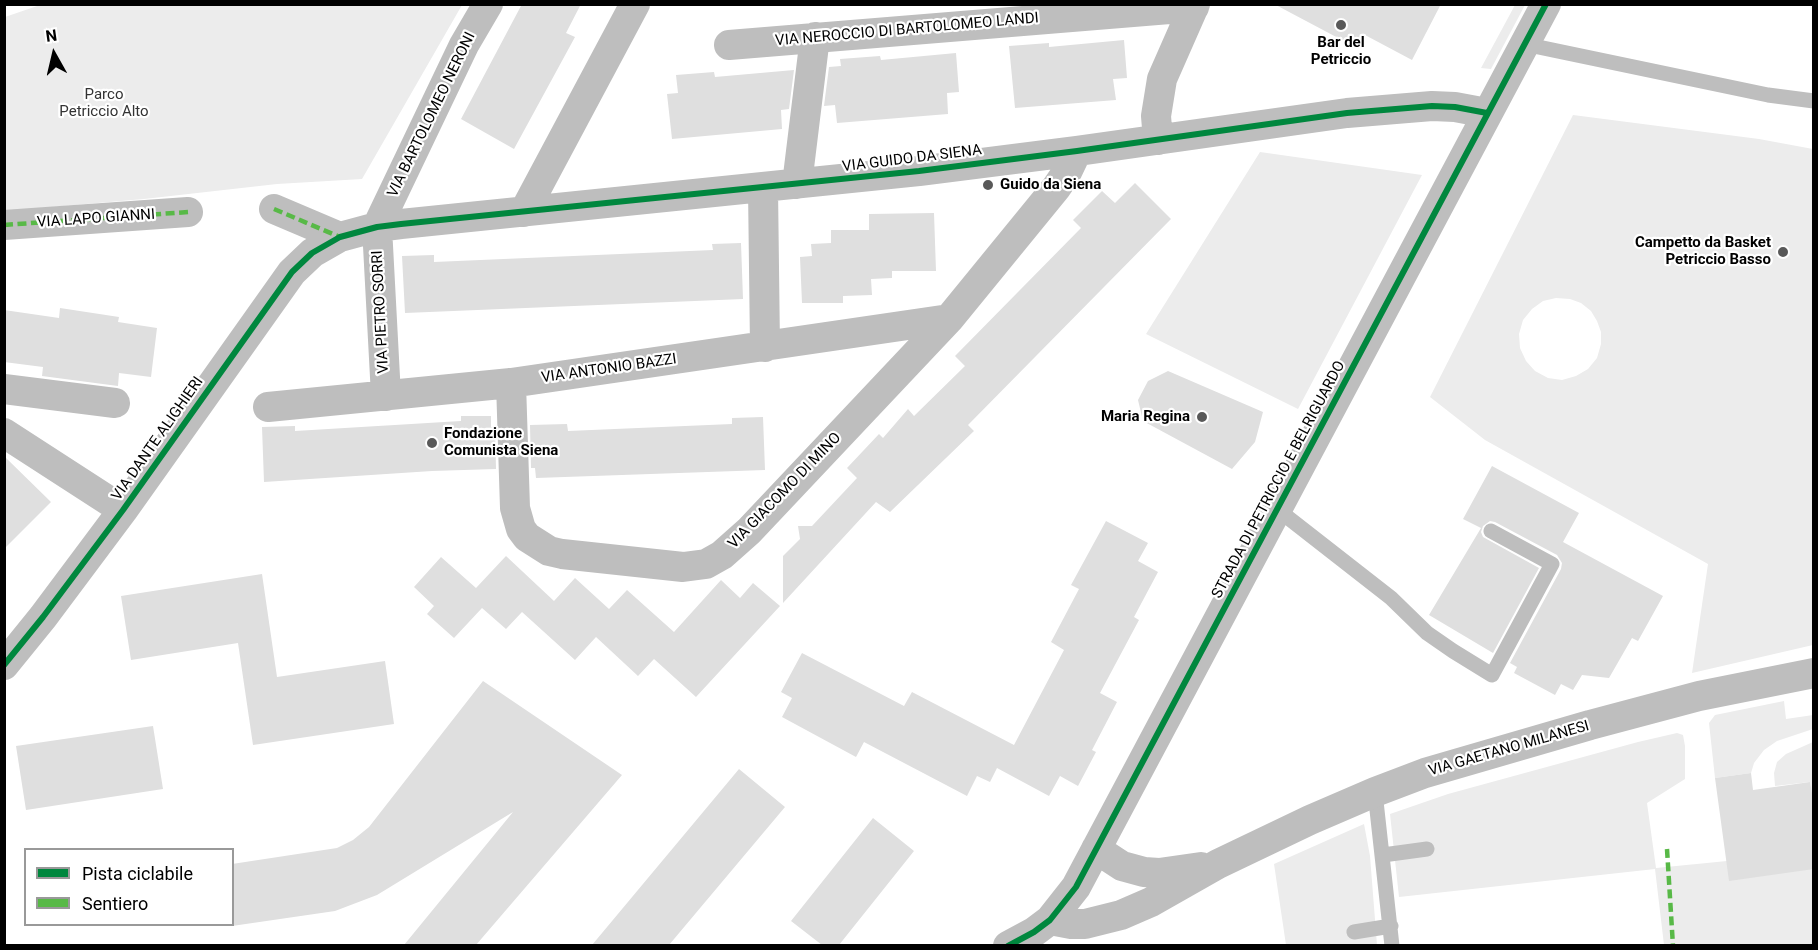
<!DOCTYPE html>
<html>
<head>
<meta charset="utf-8">
<style>
  body { margin:0 }
  #map { position:relative; width:1818px; height:950px; overflow:hidden; background:#fff; font-family:Roboto,sans-serif }
  canvas { display:block }
  .frame { position:absolute; inset:0; border:6px solid #000; pointer-events:none }
  .legend { position:absolute; left:24px; top:848px; width:210px; height:78px; box-sizing:border-box; background:#fff; border:2px solid #999; margin:0; padding:8px 10px; list-style:none; font-size:18px; color:#000 }
  .legend li { display:flex; align-items:center; gap:12px; height:30px }
  .legend b { width:30px; border:2px solid #999 }
  .north { position:absolute; left:24px; top:24px; width:60px; height:60px; -webkit-text-stroke:4px #fff; paint-order:stroke; rotate:352deg; font-size:16px; font-weight:700; line-height:24px; text-align:center; color:#000 }
  .north::after { content:''; display:block; margin:auto; width:21px; height:27px; background:#000; clip-path:polygon(50% 0,100% 100%,50% 72%,0 100%) }
</style>
</head>
<body>
<div id="map">
<canvas width="1818" height="950"></canvas>
<div class="frame"></div>
<ul class="legend">
<li><b style="height:8px;background:#00873e"></b>Pista ciclabile</li>
<li><b style="height:8px;background:#58b947"></b>Sentiero</li>
</ul>
<div class="north">N</div>
</div>
<script>
const context = document.querySelector('canvas').getContext('2d');
context.lineJoin = 'round';
function fillPath(path, color) { context.fillStyle = color; context.fill(path, 'evenodd'); }
const toPath = rows => new Path2D(rows.map(r => 'M' + r).join(''));
function trace(path, color, width, dash) { context.strokeStyle = color; context.lineWidth = width; context.lineCap = dash ? 'butt' : 'round'; context.setLineDash(dash || []); context.stroke(path); }
function drawText(font, color, halo, rows, align = 'center') {
  context.font = font + ' Roboto,sans-serif'; context.lineWidth = 4.5; context.setLineDash([]); context.textBaseline = 'middle'; context.strokeStyle = halo; context.fillStyle = color; for (const [text, x, y, turn = 0] of rows) {
    context.save(); context.translate(x, y); context.rotate((+turn || 0) * Math.PI / 180); context.textAlign = isNaN(turn) ? turn : align; if (halo) context.strokeText(text, 0, 0); context.fillText(text, 0, 0); context.restore();
  }
}
const green = toPath([
  [43,4,462,5,362,179,277,184,144,199,5,211,5,17],
  [1515,5,1525,5,1491,69,1481,68],
  [1573,115,1759,139,1813,149,1813,645,1692,673,1708,564,1485,440,1430,397],
  [1556,298,1570,299,1581,303,1591,311,1597,321,1601,332,1601,344,1597,358,1588,369,1576,376,1562,380,1548,378,1535,371,1526,361,1520,348,1519,334,1523,320,1532,309,1543,301],
  [1260,152,1422,175,1298,409,1146,334],
  [1784,701,1786,719,1813,715,1813,729,1777,741,1764,750,1754,763,1751,773,1715,778,1709,723,1715,715],
  [1677,733,1683,735,1685,746,1685,779,1647,803,1656,868,1727,861,1813,869,1813,945,1664,945,1655,869,1399,897,1390,814,1448,794,1638,742],
  [1813,742,1813,804,1810,782,1775,786,1774,773,1777,762,1786,754],
  [1364,824,1370,856,1377,945,1286,945,1274,864]
]);
const building = toPath([
  [522,4,581,4,566,33,575,37,514,149,461,119],
  [1274,4,1441,4,1412,60,1365,35,1357,48],
  [1124,40,1127,78,1113,79,1116,100,1015,108,1009,46,1049,43,1049,47],
  [956,53,959,92,947,93,948,114,837,123,835,105,824,106,829,67,841,66,840,59,880,56,881,60],
  [794,70,789,109,781,110,782,129,672,139,667,94,678,93,676,75,714,72,715,77],
  [1135,183,1171,219,968,425,974,431,890,512,876,502,783,603,783,556,800,539,798,526,812,526,857,478,847,468,879,434,883,438,908,409,914,416,965,366,955,356,1081,228,1073,220,1102,191,1115,203],
  [934,213,936,271,892,271,892,278,871,279,872,295,843,296,843,303,802,303,800,257,812,256,811,244,831,243,831,230,869,230,869,214],
  [741,243,743,299,405,313,402,256,434,255,434,262,713,250,712,244],
  [60,308,119,317,118,322,157,328,151,377,119,373,118,386,42,376,43,367,4,362,4,310,59,318],
  [1168,371,1263,412,1255,442,1232,469,1143,421,1138,400,1148,381],
  [461,416,491,416,491,427,495,427,496,469,432,471,264,482,262,427,295,426,295,431,461,421],
  [763,417,765,470,536,478,535,468,531,468,530,425,567,424,568,431,732,424,732,418],
  [4,456,51,502,4,549],
  [1492,466,1579,513,1563,542,1663,596,1638,641,1632,638,1609,678,1582,675,1573,690,1561,684,1555,695,1514,673,1517,667,1510,663,1561,569,1562,563,1557,555,1495,522,1490,521,1483,526,1481,532,1483,537,1539,568,1493,653,1429,615,1481,528,1463,519],
  [1106,521,1148,543,1138,561,1158,572,1134,617,1139,620,1100,693,1117,702,1092,750,1096,752,1078,786,1060,776,1049,796,997,768,990,782,977,776,967,796,864,742,856,757,782,717,792,698,781,692,802,653,904,706,912,692,1014,745,1064,650,1051,642,1079,589,1071,585],
  [506,556,554,601,575,578,609,609,627,590,674,632,721,580,740,598,753,583,780,606,696,697,654,659,638,676,596,637,575,660,522,612,506,629,482,608,454,638,427,614,434,606,414,587,441,557,476,588],
  [262,574,277,677,385,661,394,724,253,745,238,643,131,660,121,596],
  [483,681,622,775,476,945,404,945,513,812,377,895,335,911,232,926,232,864,337,848,353,840,369,827],
  [153,726,163,789,26,810,16,746],
  [739,769,785,807,669,945,592,945],
  [1751,773,1753,790,1810,782,1814,804,1814,869,1729,881,1715,778],
  [873,818,914,851,839,945,822,945,791,921]
]);
const lane = toPath([
  [1524,44,1768,95,1814,101],
  [1277,509,1391,598,1427,633,1453,651,1492,675,1552,564,1491,531],
  [1375,792,1392,946],
  [1383,855,1427,849],
  [1354,932,1391,926]
]);
const street = toPath([
  [729,45,1194,7],
  [1158,140,1156,116,1162,79,1195,4],
  [797,184,815,37],
  [763,188,765,347],
  [274,209,340,237],
  [524,212,635,4],
  [4,225,188,212],
  [511,383,515,508,521,529,527,537,549,551,562,554,683,567,706,564,722,555,749,531,949,319,1056,188,1067,172,1077,151],
  [4,389,115,403],
  [386,396,377,227,464,45,488,4],
  [268,407,511,383,949,319],
  [4,433,123,510],
  [4,665,43,617,123,510,292,272,312,253,340,237,377,227,401,224,919,171,1077,151,1347,113,1432,106,1455,107,1487,113],
  [1096,849,1122,866,1144,872,1159,873,1201,867],
  [1050,920,1071,924,1085,924,1121,915,1151,902,1218,864,1310,820,1375,792,1425,773,1590,725,1699,696,1814,673],
  [1008,946,1034,932,1050,920,1076,887,1546,4]
]);
const quiet = toPath([
  [274,209,340,237],
  [4,225,188,212],
  [1667,849,1673,946]
]);
const cycleway = toPath([
  [4,665,43,617,123,510,292,272,312,253,340,237,377,227,401,224,919,171,1077,151,1347,113,1432,106,1455,107,1487,113],
  [1008,946,1034,932,1050,920,1076,887,1546,4]
]);
const markers = [
  [1341,25,6,"#595959"],
  [988,185,6,"#595959"],
  [1783,252,6,"#595959"],
  [1202,417,6,"#595959"],
  [432,443,6,"#595959"]
];
const streetNames = [
  ["VIA NEROCCIO DI BARTOLOMEO LANDI",907,30,-5],
  ["VIA BARTOLOMEO NERONI",432,115,-64],
  ["VIA GUIDO DA SIENA",912,159,-7],
  ["VIA LAPO GIANNI",96,219,-4],
  ["VIA PIETRO SORRI",381,312,-93],
  ["VIA ANTONIO BAZZI",609,369,-8],
  ["VIA DANTE ALIGHIERI",158,439,-55],
  ["STRADA DI PETRICCIO E BELRIGUARDO",1279,480,-62],
  ["VIA GIACOMO DI MINO",785,491,-46],
  ["VIA GAETANO MILANESI",1509,749,-16]
];
const poiNames = [
  ["Bar del",1341,43,"center"],
  ["Petriccio",1341,60,"center"],
  ["Guido da Siena",1000,185],
  ["Campetto da Basket",1771,243,"right"],
  ["Petriccio Basso",1771,260,"right"],
  ["Maria Regina",1190,417,"right"],
  ["Fondazione",444,434],
  ["Comunista Siena",444,451]
];
const parkNames = [
  ["Parco",104,95],
  ["Petriccio Alto",104,112]
];
fillPath(green, '#ececec');
fillPath(building, '#dfdfdf');
trace(lane, '#bebebe', 15);
trace(street, '#bebebe', 30);
trace(quiet, '#58b947', 4.5, [9, 4.5]);
trace(cycleway, '#00873e', 6);
for (const [x, y, r, color] of markers) { const dot = new Path2D(); dot.arc(x, y, r, 0, 2 * Math.PI); context.fillStyle = color; context.fill(dot); trace(dot, '#fff', 2); }
drawText('15px', '#000', '#fff', streetNames);
drawText('bold 15px', '#000', '#fff', poiNames, 'left');
drawText('15px', '#333', '#fff', parkNames);
</script>
</body>
</html>
